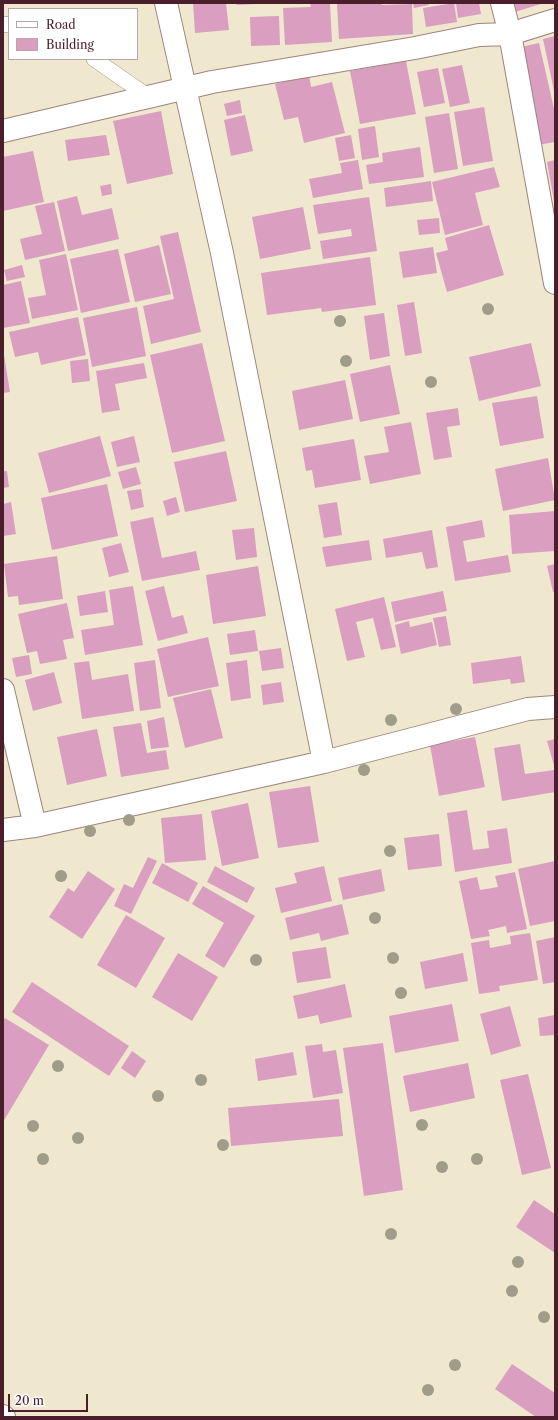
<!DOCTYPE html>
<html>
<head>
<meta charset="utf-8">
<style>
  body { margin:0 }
  #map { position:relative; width:558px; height:1420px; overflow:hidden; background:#f0e8ce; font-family:"Libre Caslon Text",serif }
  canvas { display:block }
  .frame { position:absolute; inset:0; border:4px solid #4a1f2b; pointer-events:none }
  .legend { position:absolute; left:8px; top:8px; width:130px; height:52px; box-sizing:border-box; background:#fff; border:1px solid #b7a5aa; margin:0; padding:5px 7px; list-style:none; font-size:12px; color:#4a1f2b }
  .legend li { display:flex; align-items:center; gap:8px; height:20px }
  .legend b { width:20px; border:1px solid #b7a5aa }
  .scale { position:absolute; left:8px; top:1394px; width:80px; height:18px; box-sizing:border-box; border:2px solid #4a1f2b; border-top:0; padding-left:5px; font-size:12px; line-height:14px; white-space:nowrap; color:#4a1f2b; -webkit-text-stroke:3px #fff; paint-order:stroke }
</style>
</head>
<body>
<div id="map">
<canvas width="558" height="1420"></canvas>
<div class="frame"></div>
<ul class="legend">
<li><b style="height:5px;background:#fff"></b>Road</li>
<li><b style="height:11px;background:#d99ec0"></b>Building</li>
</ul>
<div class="scale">20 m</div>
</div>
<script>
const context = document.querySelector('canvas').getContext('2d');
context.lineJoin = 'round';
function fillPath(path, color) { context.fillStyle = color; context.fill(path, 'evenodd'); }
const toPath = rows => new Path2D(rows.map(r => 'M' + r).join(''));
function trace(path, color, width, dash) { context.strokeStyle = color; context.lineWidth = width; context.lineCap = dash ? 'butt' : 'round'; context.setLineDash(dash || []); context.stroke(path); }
const building = toPath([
  [193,3,226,3,229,30,195,33],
  [236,3,258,3,258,4,237,5],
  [310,3,330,3,332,42,285,45,283,8,311,7],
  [341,3,381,3,382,5,412,4,413,34,339,39,337,4,341,4],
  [413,3,428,3,429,5,414,8],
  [454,3,457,22,426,27,423,8],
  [456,3,479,3,481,14,458,18],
  [513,3,544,3,515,12],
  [279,16,280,45,251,46,250,17],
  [555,36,555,91,554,91,543,39],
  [539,43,555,113,555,142,538,145,516,48],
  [406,61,416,114,360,124,350,71],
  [462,65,470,103,450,107,442,69],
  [438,68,445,103,424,107,417,72],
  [309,75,311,87,332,82,345,133,304,143,298,117,284,120,275,84],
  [240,100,242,113,227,116,224,104],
  [484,107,493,161,463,166,454,112],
  [161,111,173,174,127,184,113,121],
  [449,113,458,169,434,173,425,117],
  [245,115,253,151,231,156,224,120],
  [375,126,379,157,362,160,358,129],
  [106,135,110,155,68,161,65,140],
  [351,135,355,158,339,161,335,138],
  [420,147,424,177,369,184,366,165,383,162,382,153],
  [33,151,44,202,3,211,3,157],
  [358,160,363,189,313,198,309,179,342,173,340,163],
  [555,160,555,201,554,201,547,162],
  [494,167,500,187,475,193,483,225,445,235,432,182],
  [431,181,433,201,386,207,384,188],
  [111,184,112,194,102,196,100,186],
  [77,196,82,215,112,208,119,239,68,251,57,201],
  [369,197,377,251,323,259,320,241,352,236,351,229,318,234,313,205],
  [54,202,65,251,25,260,20,239,42,234,35,206],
  [303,207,311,249,260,259,252,217],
  [439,218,440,233,419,235,417,220],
  [489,225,504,275,447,292,436,253,448,250,445,238],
  [178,232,201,332,151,344,143,306,174,299,160,236],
  [159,245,171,294,135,302,124,254],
  [433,247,437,273,403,278,399,252],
  [118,249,130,302,81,313,70,259],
  [66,254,78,310,32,319,28,298,46,295,39,260],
  [370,257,376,305,322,312,321,308,267,315,261,273],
  [22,265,25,277,7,281,4,270],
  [21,281,30,323,3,328,3,285],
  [414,302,422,353,405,356,397,305],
  [137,307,146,356,92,367,83,318],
  [384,313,390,356,370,360,364,316],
  [78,317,86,355,41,365,38,352,15,357,9,332],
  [202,343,225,441,172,453,150,355],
  [531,343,541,386,479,401,469,357],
  [3,349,10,392,3,393],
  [88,359,90,381,72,383,70,361],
  [144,363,147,378,115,384,120,410,102,413,96,371],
  [390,365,400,414,360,422,350,374],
  [345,380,353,419,299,430,292,391],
  [537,396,544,438,500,446,492,403],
  [458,408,460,425,447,427,452,457,434,460,426,413],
  [411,422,421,474,370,484,364,456,389,452,384,427],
  [100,436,111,476,49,493,38,453],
  [134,436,140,462,117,467,111,442],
  [354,439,361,480,315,488,312,470,306,471,302,448],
  [226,451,237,501,185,512,174,462],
  [548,458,555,500,503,511,495,469],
  [136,467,141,484,123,489,118,472],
  [3,471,7,471,9,487,3,488],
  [107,484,118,536,52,550,41,498],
  [141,489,144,507,131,510,127,491],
  [176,497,180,512,167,516,163,501],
  [11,502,16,534,3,536,3,504],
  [337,502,342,535,324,538,318,505],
  [555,511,555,551,512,554,509,515],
  [153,517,162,558,196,551,200,570,142,581,130,522],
  [482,520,485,537,463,541,467,562,508,555,511,572,455,581,446,527],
  [254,528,257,557,236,560,232,530],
  [432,530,438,567,426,569,422,552,386,558,383,539],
  [369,540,372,560,326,567,322,547],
  [121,543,129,572,109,577,102,548],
  [57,556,63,599,19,605,18,596,8,597,4,564],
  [555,564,555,592,553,592,547,566],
  [258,566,266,616,213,624,206,575],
  [133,586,143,645,85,655,81,630,114,625,109,590],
  [164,586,172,618,183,615,188,633,158,641,145,591],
  [105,591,108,612,80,616,77,596],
  [443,591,447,611,395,622,391,602],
  [384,597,396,647,381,650,373,618,356,622,365,657,347,661,335,609],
  [67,603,74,638,63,640,67,659,40,664,37,651,27,653,18,614],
  [446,616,451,645,439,647,433,618],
  [409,621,410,627,432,622,437,645,401,654,395,625],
  [255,630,258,651,230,655,227,634],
  [208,637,219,686,168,697,157,649],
  [281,648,284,668,262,671,259,651],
  [29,655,32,674,16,677,12,658],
  [521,656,525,682,511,684,510,679,473,684,471,663],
  [155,660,161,708,140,711,134,663],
  [247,660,251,698,231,701,226,663],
  [89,661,92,680,128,674,134,711,82,719,74,663],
  [54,672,62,703,33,711,25,680],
  [281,682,284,702,263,705,261,685],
  [211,689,223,738,185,748,173,698],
  [164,717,169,747,151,749,147,721],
  [141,723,147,753,166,750,169,769,121,777,113,727],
  [97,729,107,776,67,785,57,737],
  [475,737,485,787,439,796,430,745],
  [555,739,555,769,547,741],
  [520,744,525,774,554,770,555,792,502,801,494,748],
  [310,786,319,842,278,848,269,792],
  [248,803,259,858,222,866,211,811],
  [467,810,473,850,489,848,487,831,507,828,512,863,455,872,447,813],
  [202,814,206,860,165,863,161,818],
  [439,834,442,866,408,870,404,838],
  [148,857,157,861,131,914,114,906,124,884,133,888],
  [555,861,555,921,530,926,518,869],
  [162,863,198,883,188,902,152,883],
  [215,866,255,888,247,903,207,882],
  [324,866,332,901,281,913,275,888,297,883,294,873],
  [381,869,385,891,343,900,338,878],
  [88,871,115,889,82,939,49,917,68,888,74,892],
  [515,872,527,929,507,933,506,926,488,930,490,936,471,939,459,881,477,877,480,890,498,887,495,876],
  [203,886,255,916,224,968,205,956,224,923,192,904],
  [342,904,349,934,321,941,319,933,290,940,285,918],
  [126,915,165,938,136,988,97,965],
  [530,933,538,980,499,986,500,991,479,994,471,943,489,940,490,948,511,944,510,936],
  [555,937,555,982,543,984,536,941],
  [326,947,331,978,297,983,292,952],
  [178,953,218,977,192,1021,152,997],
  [463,953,468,981,425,989,420,962],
  [32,982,129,1046,109,1076,12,1012],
  [345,984,352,1017,320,1024,318,1015,298,1019,293,996],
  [452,1004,459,1041,395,1053,389,1016],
  [510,1006,521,1046,491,1055,480,1014],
  [555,1015,555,1035,540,1036,538,1018],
  [5,1018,49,1045,3,1122,3,1022],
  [383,1043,403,1190,364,1196,343,1048],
  [322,1044,323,1052,336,1050,343,1093,313,1098,305,1046],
  [132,1051,146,1061,135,1078,121,1068],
  [293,1052,297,1075,258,1081,255,1059],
  [468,1063,475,1098,410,1112,403,1076],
  [528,1074,551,1168,522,1175,500,1080],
  [339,1099,343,1136,231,1146,228,1108],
  [534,1200,555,1214,555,1253,516,1227],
  [512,1364,555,1393,555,1417,536,1417,495,1389]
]);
const service = toPath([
  [3,24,9,25],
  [94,59,149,97]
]);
const minor = toPath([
  [166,3,222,253,324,762],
  [502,3,510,34,555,283],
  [3,131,212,82,415,48,479,35,510,34,555,20],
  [3,690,35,826],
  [3,830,35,826,324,762,528,709,555,707],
  [3,1416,4,1417]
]);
const trees = [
  [488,309],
  [340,321],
  [346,361],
  [431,382],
  [456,709],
  [391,720],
  [364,770],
  [129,820],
  [90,831],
  [390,851],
  [61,876],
  [375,918],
  [393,958],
  [256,960],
  [401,993],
  [58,1066],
  [201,1080],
  [158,1096],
  [422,1125],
  [33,1126],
  [78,1138],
  [223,1145],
  [43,1159],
  [477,1159],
  [442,1167],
  [391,1234],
  [518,1262],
  [512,1291],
  [544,1317],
  [455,1365],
  [428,1390]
];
fillPath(building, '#d99ec0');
trace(service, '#9d847c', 16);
trace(minor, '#9d847c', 24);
trace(service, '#fff', 15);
trace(minor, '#fff', 22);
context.fillStyle = '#9f9c89';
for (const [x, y] of trees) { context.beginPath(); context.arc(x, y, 6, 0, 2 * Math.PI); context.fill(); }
</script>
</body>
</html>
